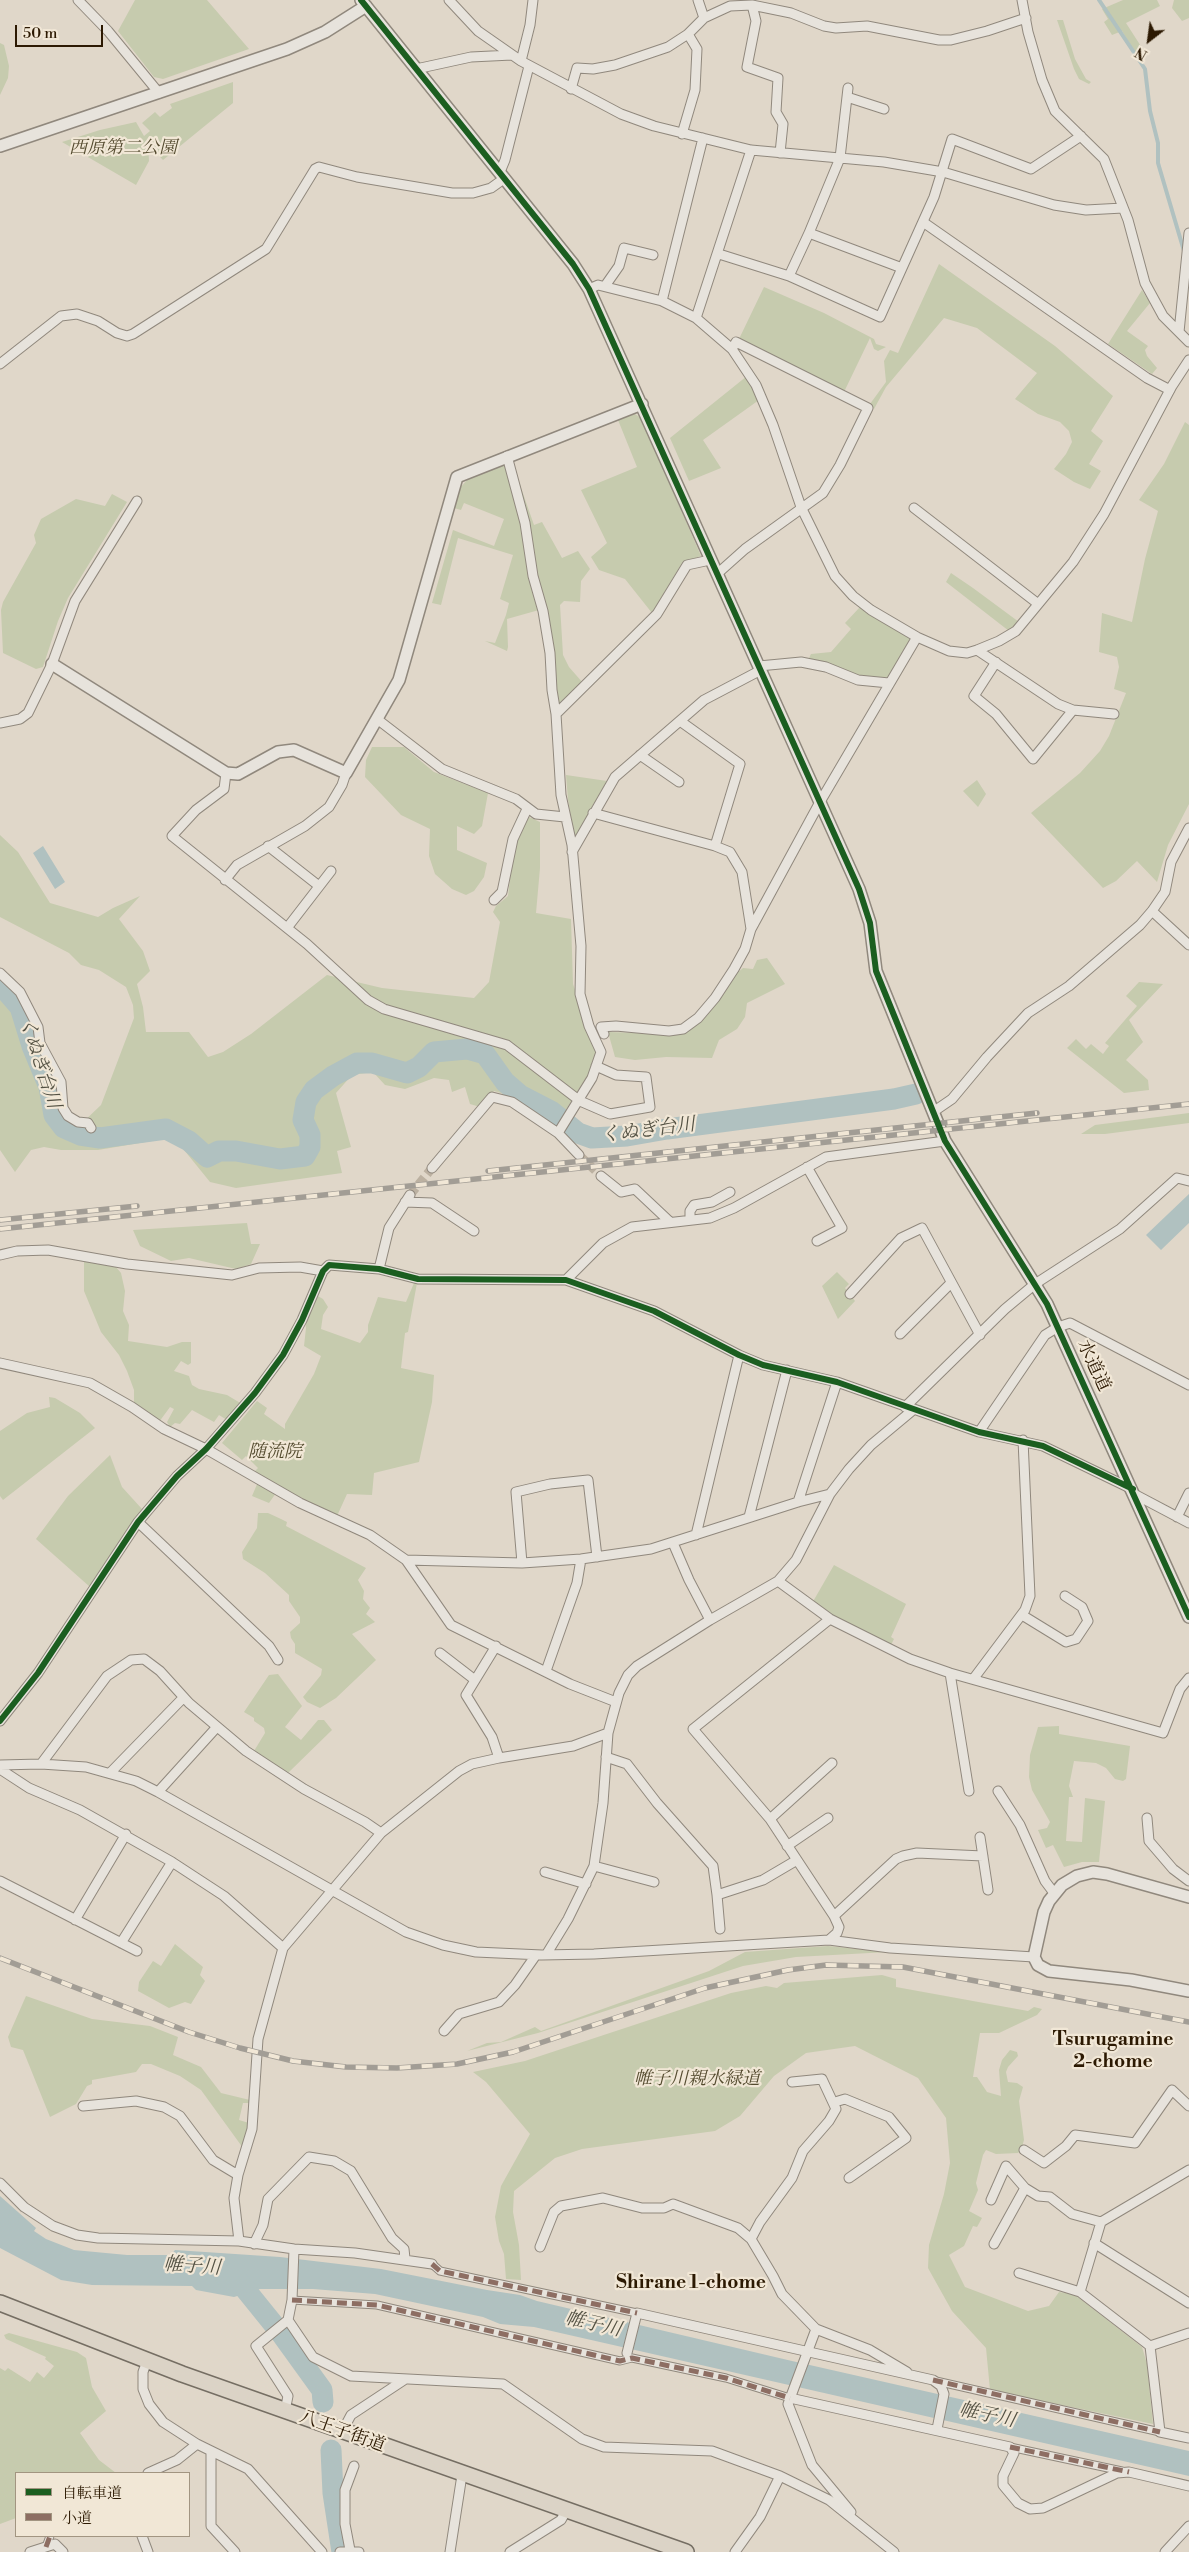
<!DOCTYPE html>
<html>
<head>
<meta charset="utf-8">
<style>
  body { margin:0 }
  #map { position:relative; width:1189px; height:2552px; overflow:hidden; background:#e0d7c9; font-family:"Libre Bodoni","Noto Serif JP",serif }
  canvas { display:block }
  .legend { position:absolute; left:15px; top:2472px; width:175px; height:65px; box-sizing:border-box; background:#f1e7d6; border:1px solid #a29581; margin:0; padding:6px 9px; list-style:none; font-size:15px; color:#2c1902 }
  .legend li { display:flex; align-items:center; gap:10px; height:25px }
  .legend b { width:25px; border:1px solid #a29581 }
  .north { position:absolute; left:1124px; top:15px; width:50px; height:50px; -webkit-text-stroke:4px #f1e7d6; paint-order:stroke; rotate:210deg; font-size:14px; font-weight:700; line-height:20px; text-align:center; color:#2c1902 }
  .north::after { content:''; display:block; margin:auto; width:18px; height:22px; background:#2c1902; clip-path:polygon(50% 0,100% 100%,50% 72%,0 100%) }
  .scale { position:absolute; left:15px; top:25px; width:88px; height:22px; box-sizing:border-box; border:2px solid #2c1902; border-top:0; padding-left:6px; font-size:15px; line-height:18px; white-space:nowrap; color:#2c1902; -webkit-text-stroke:4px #f1e7d6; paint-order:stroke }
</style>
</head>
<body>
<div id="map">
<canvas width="1189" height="2552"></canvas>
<ul class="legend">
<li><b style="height:6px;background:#1b5e20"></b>自転車道</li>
<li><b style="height:6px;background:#8d6e63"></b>小道</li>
</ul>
<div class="north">N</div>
<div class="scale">50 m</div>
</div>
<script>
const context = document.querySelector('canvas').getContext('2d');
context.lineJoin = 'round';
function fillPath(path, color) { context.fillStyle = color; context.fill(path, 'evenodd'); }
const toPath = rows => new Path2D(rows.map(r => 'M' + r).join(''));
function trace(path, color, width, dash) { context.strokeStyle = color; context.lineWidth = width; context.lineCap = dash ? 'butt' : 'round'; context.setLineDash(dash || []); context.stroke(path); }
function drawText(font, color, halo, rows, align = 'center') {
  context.font = font + ' "Libre Bodoni","Noto Serif JP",serif'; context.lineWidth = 4.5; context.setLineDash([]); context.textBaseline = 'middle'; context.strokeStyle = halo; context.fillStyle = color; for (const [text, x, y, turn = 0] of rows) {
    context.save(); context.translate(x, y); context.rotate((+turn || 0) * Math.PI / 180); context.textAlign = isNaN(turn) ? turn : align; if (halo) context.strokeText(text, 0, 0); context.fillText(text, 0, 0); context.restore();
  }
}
const green = toPath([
  [135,0,207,0,249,49,163,79,154,77,118,31],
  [1123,0,1157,0,1160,6,1126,23,1144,51,1137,56,1122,31,1112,35,1104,22,1108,19,1102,9],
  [1174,0,1189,0,1189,18,1182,21,1172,8],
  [1057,20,1063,20,1075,59,1086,79,1091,82,1089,84,1079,79,1074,69],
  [0,43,4,45,9,66,8,78,0,95],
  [233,82,233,103,163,160,148,144,149,161,136,185,62,142,100,130,136,122,144,136,150,131,142,123,155,112,160,117,172,108,170,104],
  [939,264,1055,346,1113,396,1091,431,1103,441,1089,464,1101,471,1090,489,1074,482,1054,469,1066,454,1072,442,1069,431,1060,422,1038,414,1015,399,1037,373,977,328,944,318,886,387,874,409,870,404,886,382,884,361,890,350,898,353],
  [764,287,824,313,874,339,876,344,886,347,878,351,874,349,870,338,844,392,739,339],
  [1142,290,1150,303,1127,331,1148,346,1145,350,1147,356,1157,368,1152,374,1108,344],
  [747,376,759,400,703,440,721,468,689,481,670,438],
  [635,414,641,418,701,556,682,563,652,613,625,579,599,570,591,557,607,543,581,490,637,467,618,420],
  [1185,422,1189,425,1189,804,1168,845,1157,882,1137,861,1116,881,1103,888,1031,813,1080,773,1100,751,1109,736,1126,693,1114,689,1119,667,1117,657,1099,652,1102,613,1132,622,1145,559,1158,511,1139,500,1164,464],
  [512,462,534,525,542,522,562,558,578,551,590,569,581,581,580,602,564,601,560,605,563,655,569,667,583,683,558,707,546,608,507,619,508,647,507,651,485,641,495,643,506,615,509,603,500,599,513,555,458,538,441,605,432,603,453,530,494,546,504,519,464,503,461,510,454,508,460,488,467,480],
  [112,494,127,502,68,598,58,621,43,667,36,669,3,653,1,610,3,602,36,543,34,535,41,519,76,499,105,506],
  [951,573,973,588,1019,622,1009,631,946,582],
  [860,607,911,639,889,677,877,680,858,676,808,660,811,654,831,652,851,629,845,623],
  [372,747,404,747,434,772,488,793,482,826,474,834,457,826,457,850,487,863,484,877,474,891,466,895,452,889,435,874,429,856,430,829,401,815,365,777,366,760],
  [566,775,607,781,590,810,575,840,568,800],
  [977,780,986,794,978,807,963,791],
  [527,816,540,822,540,868,536,913,571,919,573,984,596,1052,591,1070,558,1122,521,1099,494,1091,480,1107,470,1104,465,1087,452,1092,449,1080,434,1078,405,1089,385,1085,373,1072,352,1075,336,1093,351,1147,337,1151,342,1173,236,1188,210,1182,180,1145,164,1139,98,1150,61,1150,44,1147,31,1150,15,1172,0,1150,0,979,17,994,33,1023,58,1085,59,1102,80,1125,101,1105,134,1018,133,1005,126,987,99,970,81,965,69,953,0,917,0,835,18,852,50,903,98,917,113,908,140,896,119,919,143,951,150,971,137,984,143,1007,146,1032,189,1032,208,1057,223,1052,251,1034,327,975,382,988,474,998,489,982,500,922,493,912,496,906,508,896,513,851],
  [767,958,785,984,747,1003,745,1017,737,1029,719,1040,712,1058,666,1057,635,1060,615,1057,608,1032,677,1034,687,1030,737,973,743,968,753,969,757,960],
  [1139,982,1163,984,1129,1020,1143,1042,1126,1060,1148,1080,1149,1090,1124,1093,1067,1048,1076,1039,1086,1049,1091,1044,1103,1054,1109,1046,1105,1043,1137,1006,1126,996],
  [1189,1113,1189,1123,1105,1134,1081,1134,1095,1125],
  [247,1223,251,1244,260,1244,251,1264,236,1269,189,1258,171,1261,140,1246,133,1230],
  [84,1261,116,1267,121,1273,125,1291,123,1311,129,1325,128,1341,167,1347,182,1342,191,1342,191,1363,188,1365,181,1361,174,1371,189,1376,192,1385,199,1389,227,1395,242,1404,227,1420,219,1415,214,1422,192,1410,180,1424,175,1423,170,1427,167,1422,174,1409,170,1407,159,1422,134,1405,134,1390,127,1371,119,1355,101,1332,84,1291],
  [837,1272,849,1284,845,1288,855,1301,838,1319,822,1286],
  [414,1283,417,1283,408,1332,405,1333,401,1368,434,1375,432,1402,419,1462,374,1473,372,1495,347,1494,337,1516,305,1503,253,1473,258,1468,246,1456,242,1460,222,1443,257,1401,267,1408,264,1414,285,1429,285,1424,314,1374,321,1356,304,1346,306,1328,305,1321,316,1295,323,1299,328,1307,323,1315,321,1329,360,1343,368,1332,368,1325,378,1297,406,1302],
  [49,1397,55,1398,80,1413,95,1428,3,1500,0,1496,0,1431,27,1413,50,1407],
  [110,1455,122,1487,142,1509,90,1587,36,1539,68,1496],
  [258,1482,276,1493,269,1503,252,1496],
  [258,1513,268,1513,281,1519,287,1522,286,1526,366,1568,358,1580,364,1591,363,1599,370,1608,366,1614,375,1622,352,1634,376,1660,336,1698,320,1708,307,1702,303,1697,321,1675,322,1669,295,1653,295,1644,291,1638,290,1632,300,1623,300,1617,289,1601,289,1595,265,1573,243,1559,242,1552,257,1528],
  [834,1565,906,1604,891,1637,894,1639,890,1647,811,1605],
  [278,1674,302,1706,285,1727,301,1740,318,1720,324,1720,332,1730,288,1773,254,1751,265,1733,264,1728,254,1721,254,1718,244,1712,269,1675],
  [1059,1726,1059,1734,1130,1746,1126,1779,1123,1781,1115,1779,1106,1768,1096,1763,1074,1761,1069,1786,1073,1797,1069,1797,1066,1841,1082,1842,1085,1798,1105,1801,1099,1862,1082,1862,1064,1867,1053,1845,1046,1848,1038,1830,1047,1828,1050,1822,1032,1790,1029,1777,1030,1755,1038,1727],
  [175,1944,203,1967,200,1975,205,1981,191,2004,185,2002,169,2008,138,1991,139,1982,153,1961,161,1966],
  [828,1946,888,1952,796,1957,743,1966,538,2033,467,2051,487,2043,501,2042,535,2027,541,2031,709,1971,745,1952],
  [882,1975,896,1979,896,1987,1028,2011,1034,2007,1042,2009,1037,2015,999,2033,980,2033,973,2077,977,2077,987,2092,1001,2096,999,2070,1002,2060,1010,2050,1017,2052,1018,2056,1008,2067,1006,2072,1008,2082,1017,2083,1023,2087,1019,2101,1024,2140,1021,2150,1018,2153,996,2154,986,2150,983,2155,976,2183,978,2190,969,2211,982,2218,977,2227,973,2226,964,2246,949,2255,965,2287,1028,2311,1049,2306,1059,2292,1074,2294,1142,2347,1147,2364,1153,2424,990,2390,986,2348,952,2311,928,2268,929,2245,944,2194,950,2163,946,2118,918,2078,855,2046,806,2053,774,2076,740,2116,715,2131,582,2149,555,2158,514,2191,513,2212,519,2245,521,2280,506,2279,504,2254,499,2241,495,2217,501,2186,530,2134,486,2082,473,2072,525,2061,731,1993,766,1986,777,1988,784,1983],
  [26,1996,92,2019,150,2026,178,2037,173,2055,201,2067,221,2093,254,2101,252,2103,243,2103,239,2120,249,2123,243,2148,201,2090,180,2076,151,2064,142,2064,136,2072,92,2080,92,2084,87,2086,76,2104,50,2117,23,2050,11,2047,8,2037],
  [9,2333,77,2352,86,2358,92,2387,106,2411,80,2433,99,2460,116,2473,16,2473,16,2518,0,2524,0,2368,5,2371,8,2368,30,2382,37,2372,44,2378,54,2366,45,2359,46,2357,6,2339,4,2335]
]);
const water = toPath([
  [43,846,65,882,55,889,33,853],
  [1189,1194,1189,1223,1161,1250,1146,1235],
  [0,2196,36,2228,34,2231,46,2239,74,2250,127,2255,171,2255,175,2250,280,2257,381,2269,487,2290,520,2295,537,2301,792,2361,1189,2451,1189,2476,534,2327,500,2324,483,2317,375,2294,313,2289,260,2289,234,2297,196,2290,192,2286,92,2285,61,2280,0,2248]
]);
const stream = toPath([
  [1099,0,1145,69,1150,111,1158,143,1158,163,1184,251]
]);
const river = toPath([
  [0,984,20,1007,32,1046,49,1087,54,1115,64,1128,80,1135,100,1138,166,1129,189,1141,207,1157,219,1151,236,1151,280,1159,305,1156,310,1147,310,1135,303,1120,306,1102,314,1090,333,1076,357,1063,372,1063,407,1073,419,1067,434,1052,467,1049,485,1054,505,1082,520,1095,551,1111,578,1133,592,1138,627,1136,667,1129,894,1099,916,1094],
  [225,2276,241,2284,283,2336,322,2390,323,2402],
  [331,2450,333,2493,342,2552]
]);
const minorTunnel = toPath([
  [579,1155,601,1176],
  [410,1195,432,1168]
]);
const pedestrian = toPath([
  [432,2264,440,2271,637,2313],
  [292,2300,377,2305,620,2361,632,2358,726,2378,790,2398],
  [936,2381,1160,2432],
  [1010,2447,1122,2471],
  [46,2547,50,2536]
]);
const minor = toPath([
  [78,0,108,31,159,93],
  [449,0,478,31,521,61,621,114,654,126,751,150,884,162,943,172,1054,205,1086,210,1123,208],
  [698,0,704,18],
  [1022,0,1028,32,1042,80,1055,111,1104,159,1128,220,1145,283,1163,316,1189,342],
  [752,5,756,21,747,67,778,78,776,112,783,124,780,153],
  [521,61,530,25,533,0],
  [416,69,471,57,512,55],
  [571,89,577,68,593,69,615,65,668,47,688,34,704,18,730,6,752,5,791,13,824,26,836,28,867,26,939,40,951,40,987,31,1026,18],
  [847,97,884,109],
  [682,134,695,90,697,49,688,34],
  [500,172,505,160,529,66],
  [923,222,1147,378,1170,390],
  [809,233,902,268],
  [719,254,789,276,880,317,934,197,952,139,1031,169,1081,136],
  [789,276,809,233,840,158,848,88],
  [605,286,619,266,624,248,653,255],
  [589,289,598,285,662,301,696,318,732,349,756,385,773,425,801,507,835,576,853,596,871,610,917,637,949,651,967,653,977,650,999,641,1016,631,1073,562,1104,514,1172,386,1189,360],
  [662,301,703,138],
  [696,318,751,150],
  [1179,332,1189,233],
  [0,364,61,316,77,314,98,321,117,333,127,336,133,334,266,249,315,169,319,167,357,177,452,193,473,193,491,188,505,178],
  [507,456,525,523,533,576,543,611,550,653,552,690,556,714],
  [914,508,1037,603],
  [717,574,745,549,823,493,840,465,868,408,736,342,732,349],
  [977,650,1058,704,1073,710,1114,714],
  [996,662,974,696,996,714,1033,759,1073,710],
  [759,666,801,662,826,667,858,680,889,683],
  [377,719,442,769,516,799,536,814,565,817],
  [680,721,740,764,715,846],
  [0,723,20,719,28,713,52,664,75,601,137,501],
  [640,755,679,782],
  [226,773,224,789,196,810,172,836,307,944,368,1000,384,1009,507,1045,580,1101,610,1114,650,1107,646,1077,616,1075,596,1066],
  [593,813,715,846,730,852,742,872,751,929],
  [268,846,319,886],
  [572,852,615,777,704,700,761,670],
  [225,880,237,865,305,826,329,807,342,785,346,773],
  [494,900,502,892,513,839,527,809],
  [1152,911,1189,945],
  [287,928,331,871],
  [0,973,20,992,38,1027,40,1043,61,1082,63,1108,68,1116,78,1122,88,1123,91,1128],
  [604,1034,601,1027,616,1026,669,1031,683,1029,698,1018,715,998,734,969,745,949,751,929,820,802,917,637],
  [933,1112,952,1099,987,1057,1028,1013,1069,986,1140,925,1152,911,1165,892,1171,862,1189,828],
  [558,1133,592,1078,601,1052,589,1026,580,994,581,946,572,845,561,795,556,714,657,614,687,565,710,560],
  [807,1167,842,1228,817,1241],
  [432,1168,492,1097,512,1102,558,1133,579,1155],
  [601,1176,621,1192,635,1189,669,1221],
  [405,1202,432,1203,474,1231],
  [690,1220,690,1211,694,1205,712,1202,730,1192],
  [0,1255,17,1251,48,1250,127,1264,232,1275,259,1268,300,1267,323,1271],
  [379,1269,389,1228,410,1195],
  [566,1280,603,1243,632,1227,710,1218,734,1208,826,1157,945,1141],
  [850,1294,901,1238,922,1228,980,1335],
  [900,1334,951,1283],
  [0,1363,90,1383,132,1407,164,1429,206,1449,300,1503,370,1535,406,1560,451,1625,570,1684,616,1702],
  [905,1407,1005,1309,1035,1284,1120,1229,1177,1178,1189,1181],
  [979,1432,1045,1335,1058,1327,1070,1323,1189,1385],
  [1136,1495,1189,1523],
  [798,1502,837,1382],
  [749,1517,787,1370],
  [1177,1517,1189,1493],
  [138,1522,269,1646,278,1660],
  [696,1535,739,1355],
  [673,1543,689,1580,710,1620],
  [406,1560,522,1563,581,1559,651,1549,798,1502,830,1494],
  [522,1563,516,1492,550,1484,588,1480,597,1557],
  [778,1581,830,1619,910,1659,950,1673,1163,1733,1180,1689,1189,1678],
  [1022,1615,1066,1642,1076,1639,1088,1621,1082,1607,1065,1596],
  [496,1646,466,1695,492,1737,499,1758],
  [440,1653,475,1680],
  [546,1671,577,1583,581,1559],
  [950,1673,969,1791],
  [974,1678,1025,1610,1030,1596,1023,1440],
  [0,1721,38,1673,138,1522,177,1476,206,1449,255,1393,283,1355,302,1320,323,1271,329,1265,379,1269,418,1279,566,1280,654,1311,739,1355,763,1365,837,1382,979,1432,1043,1446,1132,1489],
  [606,1757,627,1764,657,1803,713,1866,717,1895,763,1880,797,1860],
  [41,1764,107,1676,131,1660,144,1659,160,1671,189,1703,246,1751,304,1789,365,1822,381,1833],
  [0,1765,41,1764,86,1767,136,1781,158,1792,406,1932,443,1945,476,1952,542,1955,594,1954,829,1940,890,1948,1034,1957],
  [0,1769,29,1788,80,1810,172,1862,224,1896,283,1948],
  [110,1773,183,1698],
  [998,1791,1020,1825,1045,1881,1054,1893],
  [158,1792,216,1728],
  [1147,1818,1149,1841,1173,1869,1189,1881],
  [770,1819,832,1763],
  [980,1837,988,1890],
  [787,1846,828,1818],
  [594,1866,654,1882],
  [545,1872,586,1884],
  [0,1881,137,1951],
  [717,1895,720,1929],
  [834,1916,896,1859,903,1856,917,1853,983,1856],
  [75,1920,126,1834],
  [829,1940,837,1933,839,1927,834,1916,770,1819,693,1729,830,1619],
  [121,1943,172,1862],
  [546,1955,568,1919,594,1866,603,1803,608,1733,619,1693,628,1675,637,1666,710,1620,778,1581,796,1560,830,1494,849,1469,871,1445,913,1410],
  [444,2031,459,2014,499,2002,515,1985,536,1955],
  [792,2082,822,2079,836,2109,829,2121,803,2151,792,2178,760,2222,751,2239,773,2276,782,2294,816,2329,788,2404,812,2465,851,2512],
  [835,2102,845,2099,889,2117,906,2138,849,2178],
  [83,2106,136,2101,164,2107,180,2116,213,2160,238,2175],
  [1024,2150,1044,2163,1066,2146,1075,2135,1135,2143,1172,2090,1189,2106],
  [1189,2170,1101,2222,1080,2292,1150,2346,1160,2432,1189,2438],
  [0,2183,24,2207,53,2226,77,2235,98,2238,239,2241],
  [991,2200,1006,2166,1025,2188,1038,2196,1050,2197,1072,2214,1101,2222],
  [1094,2243,1189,2303],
  [254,2244,263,2225,268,2199,309,2157,334,2161,351,2171,392,2238,404,2249,405,2258],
  [994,2244,1025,2188],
  [540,2247,554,2212,561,2206,603,2198,642,2208,664,2208,673,2204,738,2228,751,2239],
  [294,2249,292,2300,288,2320,313,2357,351,2376,503,2384,582,2439,604,2447,712,2451,780,2476,829,2500,894,2552],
  [432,2264,355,2253,294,2249,239,2241,234,2198,238,2175,252,2129,258,2039,283,1948,381,1833,459,1771,472,1764,499,1758,573,1746,608,1733],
  [1019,2273,1080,2292],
  [816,2329,870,2350,907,2372],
  [1150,2346,1189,2333],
  [627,2353,637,2313,933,2380,941,2386,944,2394,937,2429],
  [147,2361,143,2372,143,2389,149,2404,163,2422,197,2444,248,2469,322,2552],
  [790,2398,1010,2447,1014,2453,1003,2476,1003,2485,1018,2503,1030,2509,1043,2508,1056,2502,1117,2473,1129,2472,1189,2486],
  [285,2411,288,2396,256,2346,288,2320],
  [342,2432,351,2415,404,2380],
  [211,2451,211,2526,235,2552],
  [148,2473,177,2460,197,2444],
  [142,2536,148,2552],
  [350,2550,345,2524,345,2490,354,2466],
  [30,2552,55,2544,63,2552],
  [340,2552,359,2552],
  [450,2552,462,2475],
  [510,2552,561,2520,566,2511],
  [735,2552,760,2517,780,2476],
  [1165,2552,1189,2526]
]);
const tertiary = toPath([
  [361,0,573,264,589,289,859,889,870,923,876,971,945,1141,1047,1304,1189,1617],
  [0,146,287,49,325,32,366,6],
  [52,664,226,773,238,774,278,752,294,750,346,773,399,680,457,477,642,404],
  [1189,1897,1107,1874,1093,1872,1077,1876,1062,1885,1049,1901,1044,1912,1034,1957,1038,1965,1049,1971,1131,1980,1189,1991]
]);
const trunk = toPath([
  [0,2303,182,2374,686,2552]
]);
const rail = toPath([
  [488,1171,1037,1113],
  [0,1220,137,1206],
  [0,1229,1189,1104],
  [0,1958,189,2032,240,2048,293,2061,346,2067,397,2068,457,2064,513,2052,705,1988,788,1970,826,1965,903,1967,1189,2022]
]);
const quiet = toPath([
  [432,2264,440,2271,637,2313],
  [292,2300,377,2305,620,2361,632,2358,726,2378,790,2398],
  [933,2380,1160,2432],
  [1010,2447,1129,2472],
  [46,2547,50,2536]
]);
const cycleway = toPath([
  [361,0,573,264,589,289,859,889,870,923,876,971,945,1141,1047,1304,1189,1617],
  [0,1721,38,1673,138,1522,177,1476,206,1449,255,1393,283,1355,302,1320,323,1271,329,1265,379,1269,418,1279,566,1280,654,1311,739,1355,763,1365,837,1382,979,1432,1043,1446,1133,1489]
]);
const parkNames = [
  ["西原第二公園",123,149],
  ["随流院",275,1453],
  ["帷子川親水緑道",697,2080]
];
const streetNames = [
  ["水道道",1093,1366,65],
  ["八王子街道",342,2432,20]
];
const waterNames = [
  ["くぬぎ台川",39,1063,72],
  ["くぬぎ台川",648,1131,-7],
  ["帷子川",192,2267,4],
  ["帷子川",593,2325,13],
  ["帷子川",987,2416,12]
];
const neighbourhoodNames = [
  ["Tsurugamine",1113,2040],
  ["2-chome",1113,2062],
  ["Shirane 1-chome",691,2283]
];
fillPath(green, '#c6cbae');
fillPath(water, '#b0c1c0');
trace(stream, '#b0c1c0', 4);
trace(river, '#b0c1c0', 21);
trace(minorTunnel, '#bcb1a1', 9, [9, 4.5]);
trace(pedestrian, '#90887d', 9);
trace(minor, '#90887d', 11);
trace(tertiary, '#90887d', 14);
trace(trunk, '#756e63', 18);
trace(pedestrian, '#e7e3dc', 7);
trace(minor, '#e7e3dc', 9);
trace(tertiary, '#e7e3dc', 11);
trace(trunk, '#dbd3c6', 15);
trace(rail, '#a29d95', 5.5);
trace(rail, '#f1e7d6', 4, [11]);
trace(quiet, '#8d6e63', 5, [10, 5]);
trace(cycleway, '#1b5e20', 6);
drawText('italic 18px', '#544b2f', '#f1e7d6', parkNames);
drawText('18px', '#2c1902', '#f1e7d6', streetNames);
drawText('italic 19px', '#535143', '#f1e7d6', waterNames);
drawText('bold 19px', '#2c1902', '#f1e7d6', neighbourhoodNames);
</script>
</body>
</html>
